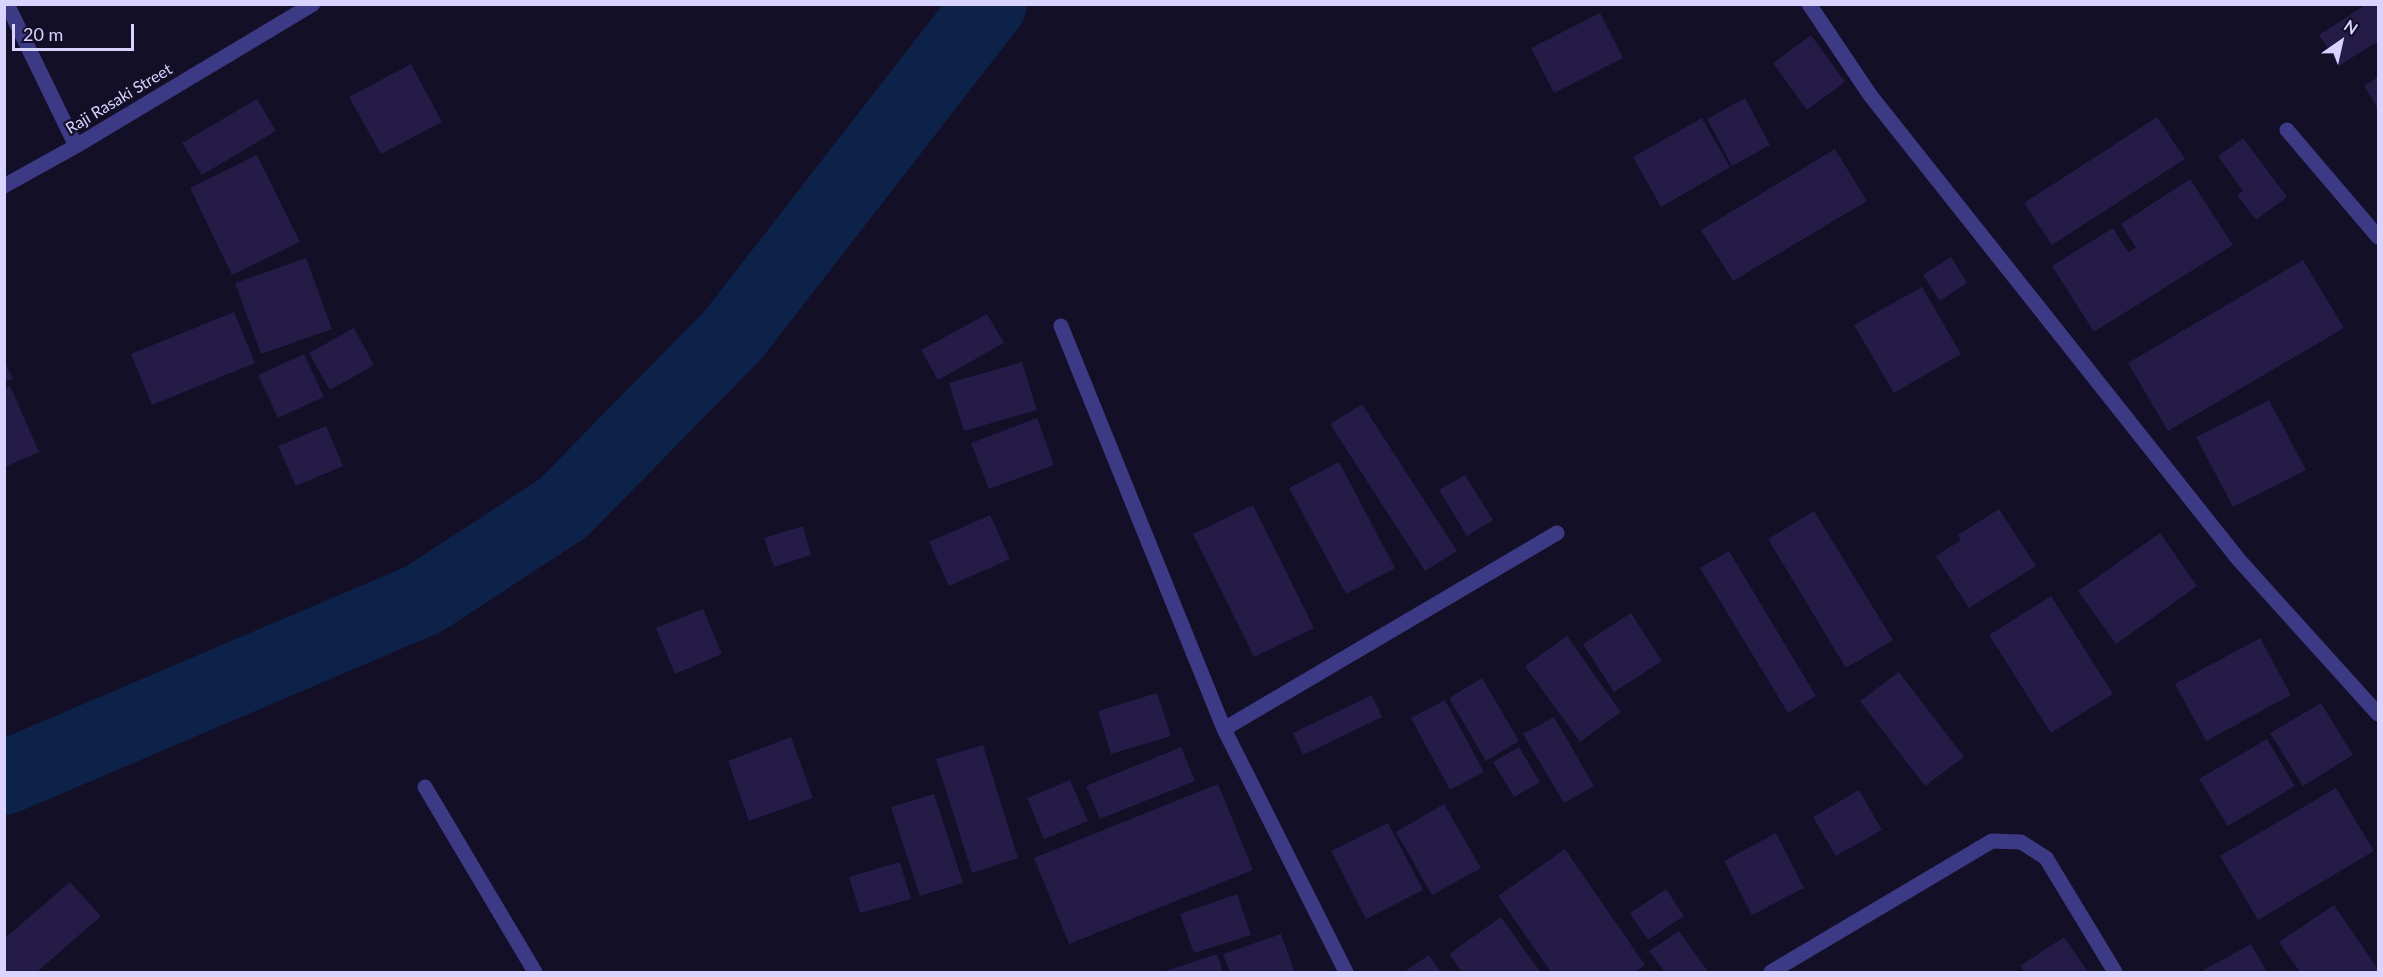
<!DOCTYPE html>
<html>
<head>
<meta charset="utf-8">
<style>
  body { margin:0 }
  #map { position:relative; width:2383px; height:977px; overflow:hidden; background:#130f26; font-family:Lato,sans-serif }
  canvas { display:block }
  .frame { position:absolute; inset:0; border:6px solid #d9d4ff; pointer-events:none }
  .north { position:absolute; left:2311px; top:12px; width:60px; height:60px; -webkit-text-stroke:4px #130f26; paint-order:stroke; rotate:34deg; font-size:16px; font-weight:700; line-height:24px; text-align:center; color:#d9d4ff }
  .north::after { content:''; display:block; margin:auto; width:21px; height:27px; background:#d9d4ff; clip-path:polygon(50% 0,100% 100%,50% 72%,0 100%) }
  .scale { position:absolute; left:12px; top:24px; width:122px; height:27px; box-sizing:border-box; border:3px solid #d9d4ff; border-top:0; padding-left:8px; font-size:18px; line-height:21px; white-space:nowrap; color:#d9d4ff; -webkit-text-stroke:4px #130f26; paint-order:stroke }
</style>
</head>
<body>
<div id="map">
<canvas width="2383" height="977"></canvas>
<div class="frame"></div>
<div class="north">N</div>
<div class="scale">20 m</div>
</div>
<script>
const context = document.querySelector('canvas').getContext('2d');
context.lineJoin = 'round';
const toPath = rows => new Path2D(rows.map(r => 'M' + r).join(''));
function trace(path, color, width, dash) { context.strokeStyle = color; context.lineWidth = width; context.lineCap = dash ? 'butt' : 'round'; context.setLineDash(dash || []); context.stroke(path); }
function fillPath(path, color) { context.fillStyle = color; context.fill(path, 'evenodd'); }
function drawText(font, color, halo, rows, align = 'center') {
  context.font = font + ' Lato,sans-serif'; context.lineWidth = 4.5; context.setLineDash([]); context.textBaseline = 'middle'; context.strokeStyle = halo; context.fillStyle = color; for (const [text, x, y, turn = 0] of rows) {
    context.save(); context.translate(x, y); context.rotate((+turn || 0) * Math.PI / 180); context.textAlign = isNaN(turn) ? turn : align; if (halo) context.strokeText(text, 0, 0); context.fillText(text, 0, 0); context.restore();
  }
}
const river = toPath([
  [4,778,424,599,563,508,733,335,990,4]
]);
const building = toPath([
  [2367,4,2378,4,2378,41,2339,66,2319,35],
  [1600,13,1623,58,1554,93,1531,48],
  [1811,35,1845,82,1807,110,1773,63],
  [411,64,442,122,381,154,349,97],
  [2378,77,2378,109,2364,86],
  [1745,98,1770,145,1732,166,1707,119],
  [257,99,276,131,202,175,182,143],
  [2157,117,2185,159,2052,245,2024,203],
  [1702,118,1730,167,1661,207,1633,157],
  [2243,138,2287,197,2256,220,2237,195,2243,191,2218,156],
  [1835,149,1867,201,1733,281,1701,230],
  [257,155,300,242,232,275,190,188],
  [2190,179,2233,245,2094,332,2052,266,2113,228,2128,252,2136,248,2121,224],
  [1951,257,1967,283,1940,301,1923,275],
  [306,258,332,329,261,354,235,283],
  [2303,260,2344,328,2168,431,2128,363],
  [1922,287,1961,354,1894,393,1854,325],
  [234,312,255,363,152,405,131,354],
  [987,314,1004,343,938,380,921,350],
  [354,328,374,365,330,390,309,353],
  [304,354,324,397,278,418,258,375],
  [4,360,13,379,4,382],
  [1022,362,1037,410,964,431,949,383],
  [10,386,39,452,5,467,5,388],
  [2269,400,2306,470,2233,507,2196,437],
  [1362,404,1457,551,1425,571,1330,424],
  [1037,418,1054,465,989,489,971,443],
  [326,426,343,466,296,486,278,446],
  [1339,462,1395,568,1346,594,1289,488],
  [1465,475,1493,520,1467,536,1439,490],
  [1253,505,1314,628,1254,657,1193,534],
  [1999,509,2036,566,1969,608,1936,556,1961,540,1958,535],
  [1814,511,1893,640,1846,668,1768,539],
  [990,515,1010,559,949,586,929,542],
  [803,526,811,555,774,567,764,538],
  [2160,533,2197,586,2116,644,2078,591],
  [1729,551,1816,696,1788,713,1700,568],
  [2051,596,2113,694,2051,733,1989,635],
  [703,609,722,654,675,674,656,628],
  [1631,613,1662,661,1614,692,1583,644],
  [1567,636,1621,712,1580,742,1525,666],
  [2260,638,2291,695,2206,741,2175,684],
  [1899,672,1964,757,1925,786,1860,701],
  [1482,678,1519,741,1486,761,1449,698],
  [1157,693,1171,736,1111,754,1098,711],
  [1372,695,1382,717,1303,755,1293,733],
  [1445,700,1484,772,1450,790,1411,718],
  [2321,703,2353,755,2303,786,2270,733],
  [1554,717,1594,786,1564,803,1523,734],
  [791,737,813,798,749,821,728,761],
  [2267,739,2295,786,2228,826,2199,779],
  [983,745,1018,858,972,873,936,759],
  [1181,747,1195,781,1100,819,1086,786],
  [1519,747,1540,782,1514,797,1493,762],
  [1070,780,1088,821,1044,839,1027,798],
  [1218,784,1253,870,1069,944,1034,858],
  [2336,788,2374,851,2258,920,2220,856],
  [1859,790,1882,830,1836,856,1813,817],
  [934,794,963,883,920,896,891,807],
  [1444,804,1481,868,1432,895,1396,832],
  [1388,823,1423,890,1366,919,1331,851],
  [1776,833,1804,888,1752,915,1724,861],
  [1565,849,1645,965,1634,972,1551,972,1498,896],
  [900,862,911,899,860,913,849,877],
  [70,882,101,916,37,972,4,972,4,939],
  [1666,889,1684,916,1648,940,1630,913],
  [1237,894,1251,935,1194,953,1180,914],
  [2334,905,2378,969,2378,972,2300,972,2279,942],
  [1501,917,1540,972,1462,972,1449,954],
  [1679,931,1707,970,1704,972,1665,972,1649,951],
  [1281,934,1294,970,1287,972,1230,972,1223,954],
  [2064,937,2088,972,2025,972,2020,966],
  [2251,944,2267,972,2200,972],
  [1217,954,1223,972,1163,972],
  [1429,955,1441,972,1404,972]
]);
const minor = toPath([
  [7,4,76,146],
  [1809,4,1870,95,2239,560,2378,714],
  [2287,130,2378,237],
  [4,186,76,146,313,4],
  [1061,326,1224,729,1346,972],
  [1224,729,1557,533],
  [425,787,535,972],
  [1771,972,1992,841,2021,842,2046,858,2115,972]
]);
const streetNames = [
  ["Raji Rasaki Street",119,99,-31]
];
trace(river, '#0c2248', 74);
fillPath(building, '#241b47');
trace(minor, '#3d3a85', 15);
drawText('16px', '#d9d4ff', '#130f26', streetNames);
</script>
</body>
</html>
